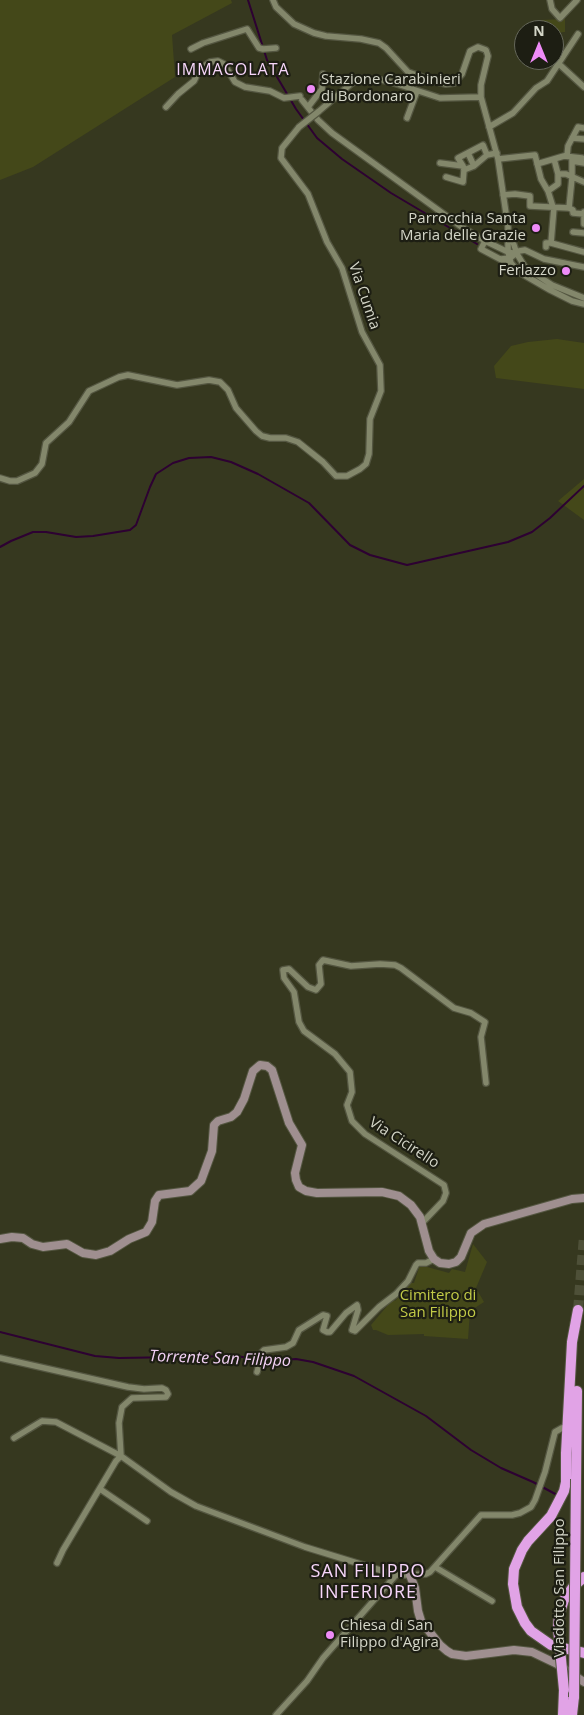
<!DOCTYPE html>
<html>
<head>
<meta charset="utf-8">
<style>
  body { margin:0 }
  #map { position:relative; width:584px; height:1715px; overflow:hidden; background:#36381f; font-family:"Open Sans",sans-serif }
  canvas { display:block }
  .north { position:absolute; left:514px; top:20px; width:50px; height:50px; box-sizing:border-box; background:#1d1e13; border:1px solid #66685b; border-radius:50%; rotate:0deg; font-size:14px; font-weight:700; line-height:20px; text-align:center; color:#d4d6c8 }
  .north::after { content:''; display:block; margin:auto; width:18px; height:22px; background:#ee8bf7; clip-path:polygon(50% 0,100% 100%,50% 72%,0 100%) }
</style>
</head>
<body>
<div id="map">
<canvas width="584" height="1715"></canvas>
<div class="north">N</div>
</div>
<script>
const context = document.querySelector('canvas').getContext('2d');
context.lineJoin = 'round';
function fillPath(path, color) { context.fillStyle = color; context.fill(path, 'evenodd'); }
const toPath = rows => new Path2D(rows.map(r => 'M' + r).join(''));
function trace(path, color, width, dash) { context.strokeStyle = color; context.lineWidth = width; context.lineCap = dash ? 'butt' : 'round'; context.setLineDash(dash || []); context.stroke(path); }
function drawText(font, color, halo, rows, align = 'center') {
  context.font = font + ' "Open Sans",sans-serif'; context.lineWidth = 4.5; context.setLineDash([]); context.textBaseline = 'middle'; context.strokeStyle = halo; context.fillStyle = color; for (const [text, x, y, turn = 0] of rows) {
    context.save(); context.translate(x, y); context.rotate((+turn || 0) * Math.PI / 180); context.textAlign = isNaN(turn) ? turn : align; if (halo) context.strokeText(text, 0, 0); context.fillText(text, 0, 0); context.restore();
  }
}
const green = toPath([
  [0,0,231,0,232,3,172,35,175,77,33,167,0,180],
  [565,19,565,32,554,33,554,30,542,30,541,20],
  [557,339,584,343,584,389,496,378,494,366,511,346,528,342],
  [584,479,584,520,558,501],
  [473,1244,487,1262,476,1288,484,1302,470,1311,468,1339,424,1336,424,1334,388,1335,376,1330,373,1330,371,1325,393,1299,395,1301,411,1283,414,1283,420,1265,449,1273,452,1269,465,1272]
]);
const stream = toPath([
  [248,0,267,60,296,109,317,138,342,159,391,193,477,244],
  [0,547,11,541,33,532,46,532,76,537,93,536,130,530,136,525,150,487,156,474,173,463,189,458,211,457,231,462,258,474,309,503,350,545,370,555,407,565,508,542,532,532,550,518,584,486],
  [0,1332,95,1356,119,1358,236,1356,269,1361,296,1359,313,1362,354,1376,426,1416,471,1450,501,1468,533,1482,559,1496]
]);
const highwayTunnel = toPath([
  [578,1310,584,1236]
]);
const street = toPath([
  [273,0,276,7,294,24,314,33,326,36,361,39,379,43,386,48,408,72,434,81,446,84,454,83,462,74,470,51,478,47,486,50,488,56,481,85,481,97,498,159,508,227,508,252,511,263,519,272,550,290,572,301,584,304],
  [550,0,552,9,560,18,577,0],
  [191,49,203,43,247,29,259,48,263,49,276,48],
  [559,64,584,87],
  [302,100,318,120,332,133,463,228,485,241,508,252,517,254],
  [166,107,178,94,194,81,200,69,210,62,218,61,224,64,235,82,245,87,270,91,284,98,300,96],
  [308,107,322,89,323,74],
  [318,112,352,83,364,78,388,81,440,98,481,97],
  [407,118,417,91],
  [489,127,513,113,536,88,547,81,578,34],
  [572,138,584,139],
  [468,153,474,166],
  [567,156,568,146,578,127,584,128],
  [498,159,535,155,541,179,548,191,553,207],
  [572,161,584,163],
  [440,163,463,166,464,170,474,166,487,155,497,153],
  [537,164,564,156,582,158],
  [463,166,458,158,483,145,487,155],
  [558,174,566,174,584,182],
  [446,177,463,182,464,170],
  [548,191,558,184,558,174,554,159],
  [503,195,515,194,530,196,530,206,569,208,573,210,573,213,584,214],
  [569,208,572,178,572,157],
  [584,212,584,224],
  [573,232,584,233],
  [510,233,517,254,525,267,552,285,584,298],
  [485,241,481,249,513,266],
  [551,243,584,252],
  [546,247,546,243,551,243,554,207],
  [501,259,510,258,519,251,525,250,544,259,584,267],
  [0,478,10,481,17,481,35,473,42,464,46,443,69,422,89,391,119,377,128,375,177,385,209,380,220,382,228,390,236,408,256,431,262,436,270,438,286,438,298,442,323,462,336,476,347,476,360,469,366,464,369,454,370,419,381,391,380,365,362,332,342,268,327,242,308,194,281,158,282,148,299,127],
  [422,1223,443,1201,446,1193,444,1185,365,1134,352,1121,347,1105,352,1092,350,1072,335,1054,304,1031,299,1022,294,992,284,978,283,970,289,969,308,987,316,990,321,984,319,965,323,960,351,966,380,964,395,965,401,968,454,1008,471,1013,485,1022,481,1037,486,1083],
  [260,1354,264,1350,286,1347,293,1343,299,1330,323,1315,327,1316,323,1330,327,1332,330,1332,346,1313,357,1305,358,1310,352,1330,355,1331,379,1307,396,1294,408,1281,416,1265,418,1263,426,1263,434,1259],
  [0,1358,128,1387,144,1389,162,1388,166,1390,168,1394,166,1397,132,1398,122,1407,119,1423,121,1456],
  [257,1372,259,1365],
  [14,1438,42,1421,56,1422,121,1456,171,1492,196,1506,305,1547,396,1575,405,1575,426,1574,430,1572,481,1515,512,1515,520,1513,531,1507,535,1500,545,1472,555,1432,562,1428],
  [100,1489,147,1521],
  [57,1563,63,1550,116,1461,121,1456],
  [435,1567,492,1601],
  [276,1715,307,1681,323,1658,396,1575]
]);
const secondary = toPath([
  [0,1239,12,1237,23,1238,32,1244,43,1247,67,1244,83,1253,96,1255,110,1251,129,1239,146,1232,152,1222,155,1201,159,1195,190,1191,201,1181,212,1151,214,1125,218,1121,231,1117,237,1112,244,1099,253,1071,260,1065,267,1066,272,1070,289,1123,302,1145,295,1173,296,1180,299,1187,306,1191,317,1193,382,1192,399,1196,411,1205,420,1217,429,1251,434,1259,440,1263,449,1264,456,1262,461,1257,471,1233,484,1224,572,1199,584,1198],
  [410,1575,415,1588,418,1611,421,1621,440,1645,447,1651,452,1654,466,1656,514,1650,532,1652,557,1664,584,1682]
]);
const highway = toPath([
  [578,1310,572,1342,566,1453,566,1482,564,1491,551,1516,528,1541,522,1550,514,1569,513,1584,517,1607,525,1623,531,1631,551,1645,584,1653],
  [576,1479,577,1391],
  [558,1628,559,1615,564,1600,573,1587,584,1577],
  [563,1715,564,1690],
  [572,1715,574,1697]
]);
const streetBridge = toPath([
  [299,127,318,112]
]);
const highwayBridge = toPath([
  [558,1628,564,1690],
  [574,1697,576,1479]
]);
const markers = [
  [311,89,5,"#ee8bf7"],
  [536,228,5,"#ee8bf7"],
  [566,271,5,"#ee8bf7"],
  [330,1635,5,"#ee8bf7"]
];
const poiNames = [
  ["Stazione Carabinieri",321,80],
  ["di Bordonaro",321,97],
  ["Parrocchia Santa",526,219,"right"],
  ["Maria delle Grazie",526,236,"right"],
  ["Ferlazzo",556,271,"right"],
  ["Chiesa di San",340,1626],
  ["Filippo d'Agira",340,1643]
];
const streetNames = [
  ["Via Cumia",364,296,71],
  ["Via Cicirello",404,1143,33],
  ["Viadotto San Filippo",560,1588,-90]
];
const parkNames = [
  ["Cimitero di",438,1296],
  ["San Filippo",438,1313]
];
const neighbourhoodNames = [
  ["IMMACOLATA",233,70]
];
const waterNames = [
  ["Torrente San Filippo",220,1359,2]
];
const quarterNames = [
  ["SAN FILIPPO",368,1572],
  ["INFERIORE",368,1593]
];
fillPath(green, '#444819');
trace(stream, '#2d0132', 2);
trace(highwayTunnel, '#4e5038', 10, [10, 5]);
trace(street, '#545641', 8);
trace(secondary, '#545641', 10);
trace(highway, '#545641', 12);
trace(street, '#83876b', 5.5);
trace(secondary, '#9f8f90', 8);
trace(highway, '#e1a3e6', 10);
trace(streetBridge, '#545641', 8, []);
trace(highwayBridge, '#545641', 12, []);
trace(streetBridge, '#83876b', 5.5);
trace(highwayBridge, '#e1a3e6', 10);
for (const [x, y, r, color] of markers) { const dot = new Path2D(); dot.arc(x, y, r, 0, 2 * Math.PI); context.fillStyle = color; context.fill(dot); trace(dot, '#1d1e13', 2); }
drawText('15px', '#d4d6c8', '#1d1e13', poiNames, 'left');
drawText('15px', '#d4d6c8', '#1d1e13', streetNames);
drawText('15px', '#c2cb47', '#1d1e13', parkNames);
context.letterSpacing = '1px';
drawText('16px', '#f7d6fa', '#1d1e13', neighbourhoodNames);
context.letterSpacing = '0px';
drawText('italic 16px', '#f3d1f5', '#1d1e13', waterNames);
context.letterSpacing = '1px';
drawText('18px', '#f7d6fa', '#1d1e13', quarterNames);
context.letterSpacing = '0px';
</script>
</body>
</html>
